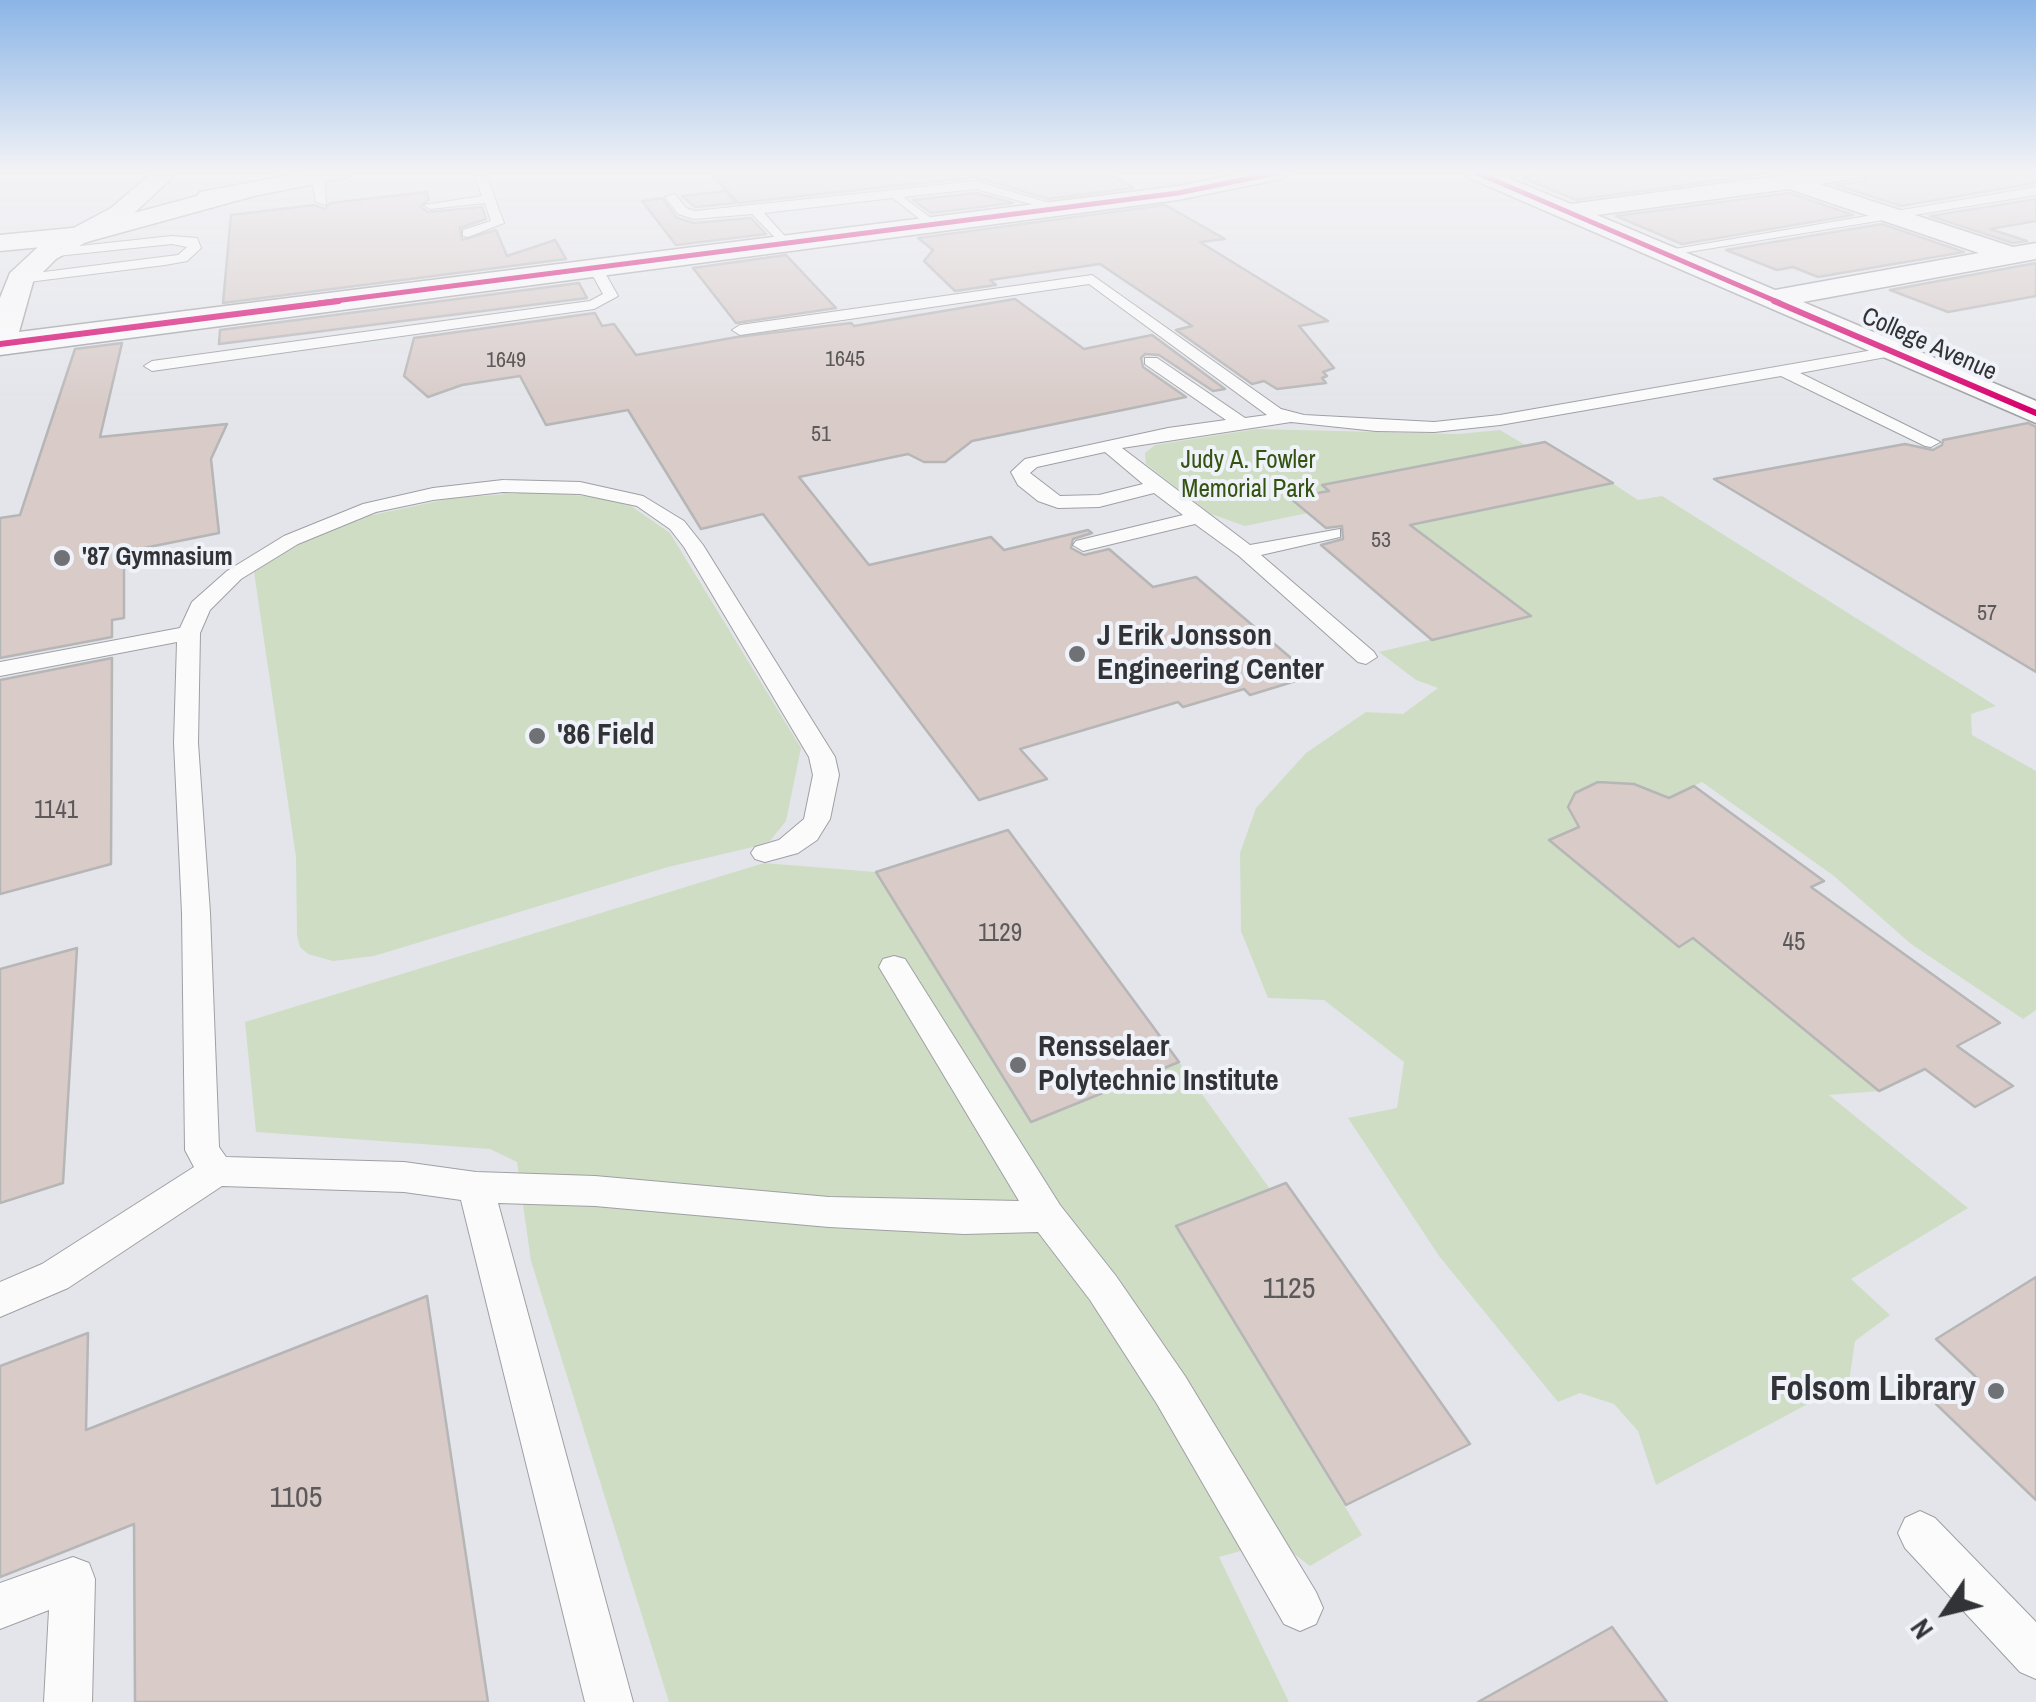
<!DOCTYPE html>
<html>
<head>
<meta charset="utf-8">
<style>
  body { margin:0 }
  #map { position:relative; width:2036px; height:1702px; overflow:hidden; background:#e4e5ea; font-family:"Archivo Narrow",sans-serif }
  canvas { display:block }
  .north { position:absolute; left:1896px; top:1562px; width:100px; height:100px; -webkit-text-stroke:8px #eff2f9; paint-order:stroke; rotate:235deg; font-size:28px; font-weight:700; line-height:40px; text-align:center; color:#323336 }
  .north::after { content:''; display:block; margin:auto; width:35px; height:45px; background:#323336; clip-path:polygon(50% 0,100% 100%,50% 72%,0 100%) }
</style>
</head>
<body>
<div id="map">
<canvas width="2036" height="1702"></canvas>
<div class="north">N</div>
</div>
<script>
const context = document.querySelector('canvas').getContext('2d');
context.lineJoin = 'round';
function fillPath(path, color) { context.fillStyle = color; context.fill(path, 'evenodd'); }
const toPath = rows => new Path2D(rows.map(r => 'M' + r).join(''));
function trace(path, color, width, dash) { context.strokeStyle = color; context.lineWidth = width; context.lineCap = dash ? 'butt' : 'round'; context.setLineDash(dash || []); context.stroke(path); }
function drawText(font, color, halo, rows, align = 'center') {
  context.font = font + ' "Archivo Narrow",sans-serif'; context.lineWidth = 8; context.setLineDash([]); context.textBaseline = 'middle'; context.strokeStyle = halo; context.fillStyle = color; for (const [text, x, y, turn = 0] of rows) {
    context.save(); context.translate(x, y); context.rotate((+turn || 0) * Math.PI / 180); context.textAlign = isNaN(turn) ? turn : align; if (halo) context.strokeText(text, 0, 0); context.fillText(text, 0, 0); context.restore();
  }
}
const green = toPath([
  [1257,429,1458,434,1500,430,1527,446,1291,498,1308,513,1245,526,1211,514,1146,464,1145,453,1155,445],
  [1612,483,1638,500,1662,496,1996,706,1971,714,1972,735,2036,771,2036,1010,2023,1019,1911,944,1834,876,1702,782,1669,798,1634,784,1599,782,1575,793,1568,807,1579,827,1550,841,1679,947,1693,938,1879,1091,1829,1095,1968,1208,1851,1279,1890,1315,1855,1341,1849,1382,1656,1485,1638,1431,1614,1404,1580,1393,1558,1402,1439,1256,1348,1118,1397,1108,1404,1062,1324,1000,1268,998,1241,931,1240,853,1256,808,1306,753,1366,712,1403,714,1438,688,1416,680,1379,652,1530,616,1411,525],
  [537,492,597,497,631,506,670,533,801,748,786,821,770,841,753,847,668,867,374,956,333,961,308,954,300,947,297,935,296,857,254,572,304,541,368,516,452,498],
  [764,863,875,872,1031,1122,1179,1062,1270,1189,1177,1227,1362,1535,1310,1566,1277,1541,1219,1557,1289,1702,669,1702,531,1261,517,1162,490,1149,256,1132,245,1022]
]);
const building = toPath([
  [709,172,1106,172,1134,188,1048,199,976,177,739,203,709,172],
  [1538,172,1758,172,1758,175,1576,200,1523,178,1538,172],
  [1871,172,2036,172,2036,183,1901,206,1836,185,1865,181,1871,172],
  [725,191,736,203,695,207,682,196,725,191],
  [427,192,429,200,420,206,428,212,482,207,486,219,460,228,462,240,496,230,507,256,555,240,566,259,223,303,231,215,314,205,325,209,330,203,427,192],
  [976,193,1013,203,931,213,913,200,976,193],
  [1789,193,1853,215,1682,244,1616,216,1789,193],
  [662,198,677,218,694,223,751,218,766,234,676,245,642,201,662,198],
  [2036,199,2036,221,1990,229,2027,241,2013,243,1930,216,2036,199],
  [1165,205,1225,239,1200,242,1328,321,1299,326,1334,368,1323,372,1327,376,1322,378,1326,383,1277,389,1264,381,1252,384,1176,330,1192,326,1100,264,990,280,996,285,955,291,924,261,933,250,918,238,1165,205],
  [1882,224,1964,252,1818,277,1793,267,1777,270,1726,250,1882,224],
  [786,255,836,308,736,323,693,268,786,255],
  [2036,263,2036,296,1948,312,1890,290,2036,263],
  [579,283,587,298,219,344,220,330,579,283],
  [1015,299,1084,349,1152,335,1225,389,1213,391,1159,355,1145,354,1141,358,1143,367,1186,397,972,441,945,462,924,462,908,454,799,477,869,565,991,537,1004,550,1088,530,1092,533,1073,539,1071,548,1084,555,1109,549,1153,587,1196,577,1312,676,1250,695,1244,689,1183,707,1178,702,1020,749,1047,779,979,800,763,514,701,529,628,410,546,425,520,376,462,385,428,397,404,376,414,338,595,313,602,326,614,324,636,355,737,337,851,323,854,326,1015,299],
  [122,343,100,437,227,424,211,459,219,533,124,552,124,618,112,620,112,637,0,658,0,518,20,515,75,349,122,343],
  [2028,423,2036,427,2036,672,1714,479,1905,444,1933,450,1942,445,1943,440,2028,423],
  [1545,442,1613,483,1410,525,1531,616,1432,640,1321,545,1343,539,1342,526,1326,528,1290,498,1329,491,1322,485,1545,442],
  [112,658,111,864,0,894,0,680,112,658],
  [1598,782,1634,784,1669,798,1694,786,1824,881,1811,887,2000,1023,1957,1046,2013,1086,1975,1107,1925,1069,1879,1091,1693,938,1679,947,1549,840,1579,827,1568,807,1575,793,1598,782],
  [1008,830,1179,1062,1031,1122,876,872,1008,830],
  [77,948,63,1183,0,1203,0,969,77,948],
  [1286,1183,1470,1444,1346,1505,1176,1226,1286,1183],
  [2036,1277,2036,1500,1936,1404,1977,1378,1936,1339,2036,1277],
  [427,1296,488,1702,135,1702,134,1524,0,1577,0,1366,88,1333,86,1430,427,1296],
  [1612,1627,1667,1702,1478,1702,1612,1627]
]);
const service = toPath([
  [473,172,485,172,504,223,468,237,463,236,463,230,491,221,485,203,430,209,424,205,482,196,473,172],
  [1501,172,1534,172,1488,180,1482,177,1501,172],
  [307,176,315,176,325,183,326,205,316,202,313,185,307,176],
  [976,181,1066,208,1060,212,976,189,903,197,935,221,937,224,931,228,893,198,764,213,791,243,784,247,752,214,694,219,678,214,665,197,675,194,686,208,695,211,976,181],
  [2036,187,2036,195,1664,256,1657,252,2036,187],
  [172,236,197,238,201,248,187,261,165,265,20,283,13,279,20,275,178,255,187,247,172,244,47,257,42,256,42,250,172,236],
  [595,263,600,264,618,296,594,309,152,371,144,366,152,361,590,301,603,294,588,267,595,263],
  [1092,275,1281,409,1304,415,1434,422,1500,415,1896,346,1904,351,1902,354,1800,373,1940,442,1931,447,1925,446,1781,376,1500,425,1434,432,1376,431,1291,422,1122,448,1250,545,1340,529,1340,537,1261,555,1374,652,1377,657,1366,664,1358,662,1239,556,1195,524,1083,551,1073,545,1076,541,1183,515,1154,493,1099,507,1058,508,1038,501,1018,485,1011,472,1025,459,1168,428,1226,420,1145,364,1145,358,1157,358,1245,418,1267,415,1089,284,740,335,732,330,740,325,1092,275],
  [1105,452,1143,484,1099,495,1060,496,1030,473,1037,467,1105,452],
  [503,480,580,482,643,496,684,521,703,545,835,757,839,775,830,819,817,840,798,853,765,862,755,859,751,853,755,847,779,840,804,819,813,775,809,757,684,547,670,529,637,506,580,494,503,492,433,500,376,512,298,544,241,579,210,610,200,633,198,743,210,913,219,1147,226,1157,404,1162,476,1172,595,1176,829,1197,1019,1201,879,967,883,959,894,956,905,959,1060,1205,1116,1276,1185,1376,1316,1592,1323,1608,1316,1624,1300,1631,1284,1624,1157,1404,1090,1300,1038,1232,964,1234,829,1227,595,1206,498,1203,633,1702,585,1702,461,1200,404,1192,222,1186,68,1288,0,1317,0,1282,42,1264,194,1167,185,1150,182,913,174,743,177,642,0,676,0,662,180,628,192,602,227,571,284,536,363,504,433,488,503,480],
  [1920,1511,1935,1518,2036,1622,2036,1679,2020,1672,1905,1548,1898,1533,1905,1518,1920,1511],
  [73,1557,89,1563,95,1579,92,1702,44,1702,49,1610,0,1629,0,1583,73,1557]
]);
const minor = toPath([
  [305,172,352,172,349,177,254,196,83,243,0,251,0,235,82,227,197,196,200,192,305,172],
  [1464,172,1494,172,1571,204,1806,172,1867,172,1864,177,1820,184,2013,247,2036,243,2036,259,1803,302,2036,401,2036,423,1467,177,1464,172],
  [1789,189,1979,253,1775,290,1597,215,1789,189]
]);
const tertiary = toPath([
  [153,172,178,172,129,218,56,259,33,282,19,332,1178,186,1247,172,1292,172,1281,179,1178,200,0,355,0,298,10,273,38,247,111,208,153,172]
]);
const cyclewayFar1 = toPath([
  [1475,172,1780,303],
  [319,303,1178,193,1281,172]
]);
const cycleway = toPath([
  [1774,301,2036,413],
  [0,344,339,301]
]);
const markers = [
  [62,558,10,"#707175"],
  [1077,654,10,"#707175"],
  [537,736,10,"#707175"],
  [1018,1065,10,"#707175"],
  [1996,1391,10,"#707175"]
];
const farNumbernames = [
  ["1645",845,360],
  ["1649",506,361],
  ["51",821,435],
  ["53",1381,541],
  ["57",1987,614]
];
const farStreetnames = [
  ["College Avenue",1929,345,24]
];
const farParknames = [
  ["Judy A. Fowler",1248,461],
  ["Memorial Park",1248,490]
];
const farPoinames = [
  ["'87 Gymnasium",82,558]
];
const numberNames = [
  ["1141",56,811],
  ["1129",1000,934],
  ["45",1794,943]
];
const poiNames = [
  ["J Erik Jonsson",1097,637],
  ["Engineering Center",1097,671],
  ["'86 Field",557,736],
  ["Rensselaer",1038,1048],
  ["Polytechnic Institute",1038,1082]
];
const nearNumbernames = [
  ["1125",1289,1290],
  ["1105",296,1499]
];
const nearPoinames = [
  ["Folsom Library",1976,1391]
];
fillPath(green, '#cfddc5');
fillPath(building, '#d8cbc8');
trace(building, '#b6b6b7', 2.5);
trace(service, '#9fa0a4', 2);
trace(minor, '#9fa0a4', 3);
trace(tertiary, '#9fa0a4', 3);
fillPath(service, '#fbfbfc');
fillPath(minor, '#fbfbfc');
fillPath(tertiary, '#fbfbfc');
trace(cyclewayFar1, '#d6006c', 5);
trace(cycleway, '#d6006c', 6);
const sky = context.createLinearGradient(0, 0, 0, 410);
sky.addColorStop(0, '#8bb5e6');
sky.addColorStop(0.42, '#f3f3f6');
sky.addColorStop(1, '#f3f3f600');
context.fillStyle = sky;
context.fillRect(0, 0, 2036, 410);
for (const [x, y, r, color] of markers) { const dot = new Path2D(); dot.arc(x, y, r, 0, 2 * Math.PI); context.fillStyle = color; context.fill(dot); trace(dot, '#eff2f9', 4); }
drawText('22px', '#5c595a', null, farNumbernames);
drawText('25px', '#323336', '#eff2f9', farStreetnames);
drawText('25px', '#345310', '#eff2f9', farParknames);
drawText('bold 25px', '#323336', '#eff2f9', farPoinames, 'left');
drawText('25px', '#5c595a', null, numberNames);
drawText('bold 30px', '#323336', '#eff2f9', poiNames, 'left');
drawText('30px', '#5c595a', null, nearNumbernames);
drawText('bold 35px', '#323336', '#eff2f9', nearPoinames, 'right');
</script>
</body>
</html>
